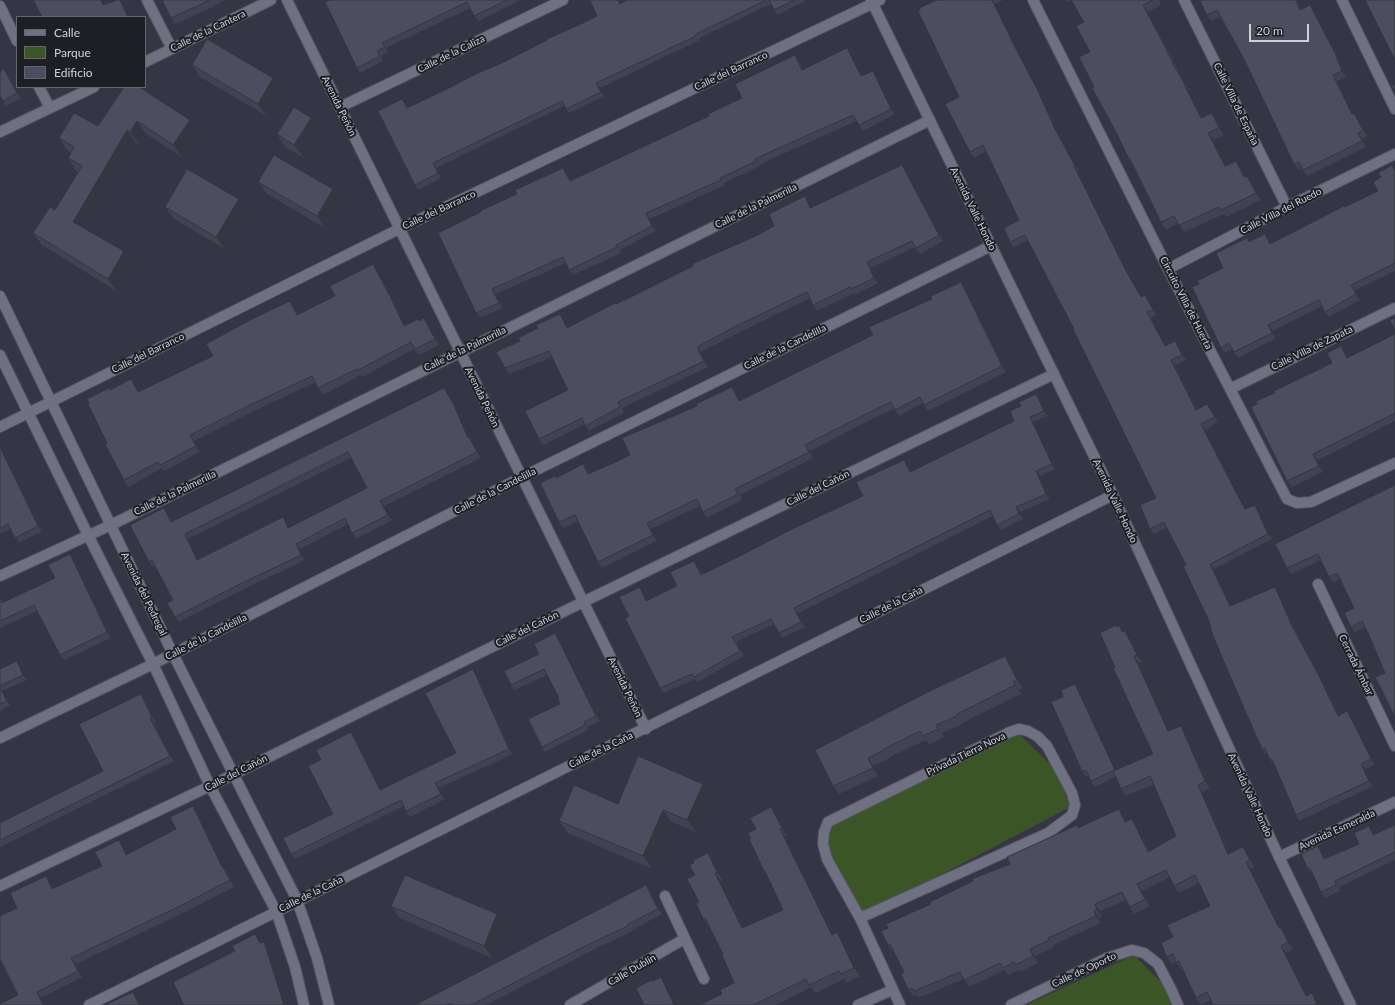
<!DOCTYPE html>
<html>
<head>
<meta charset="utf-8">
<style>
  body { margin:0 }
  #map { position:relative; width:1395px; height:1005px; overflow:hidden; background:#363546; font-family:Lato,sans-serif }
  canvas { display:block }
  .legend { position:absolute; left:16px; top:16px; width:130px; height:72px; box-sizing:border-box; background:#1e1e25; border:1px solid #65656e; margin:0; padding:5px 7px; list-style:none; font-size:12px; color:#d0d0db }
  .legend li { display:flex; align-items:center; gap:8px; height:20px }
  .legend b { width:20px; border:1px solid #65656e }
  .scale { position:absolute; left:1249px; top:24px; width:60px; height:18px; box-sizing:border-box; border:2px solid #d0d0db; border-top:0; padding-left:5px; font-size:12px; line-height:14px; white-space:nowrap; color:#d0d0db; -webkit-text-stroke:3px #1e1e25; paint-order:stroke }
</style>
</head>
<body>
<div id="map">
<canvas width="1395" height="1005"></canvas>
<ul class="legend">
<li><b style="height:5px;background:#707083"></b>Calle</li>
<li><b style="height:11px;background:#3c5527"></b>Parque</li>
<li><b style="height:11px;background:#4d4d5f"></b>Edificio</li>
</ul>
<div class="scale">20 m</div>
</div>
<script>
const context = document.querySelector('canvas').getContext('2d');
context.lineJoin = 'round';
function fillPath(path, color) { context.fillStyle = color; context.fill(path, 'evenodd'); }
const toPath = rows => new Path2D(rows.map(r => 'M' + r).join(''));
function trace(path, color, width, dash) { context.strokeStyle = color; context.lineWidth = width; context.lineCap = dash ? 'butt' : 'round'; context.setLineDash(dash || []); context.stroke(path); }
function drawText(font, color, halo, rows, align = 'center') {
  context.font = font + ' Lato,sans-serif'; context.lineWidth = 4; context.setLineDash([]); context.textBaseline = 'middle'; context.strokeStyle = halo; context.fillStyle = color; for (const [text, x, y, turn = 0] of rows) {
    context.save(); context.translate(x, y); context.rotate((+turn || 0) * Math.PI / 180); context.textAlign = isNaN(turn) ? turn : align; if (halo) context.strokeText(text, 0, 0); context.fillText(text, 0, 0); context.restore();
  }
}
const green = toPath([
  [1019,734,1057,771,1070,807,861,917,828,859,825,832,829,823],
  [1134,955,1167,988,1171,1005,1026,1005]
]);
const minor = toPath([
  [147,0,172,49],
  [287,0,646,729],
  [1033,0,1168,269,1287,499,1297,503,1311,502,1395,463],
  [1184,0,1287,207],
  [1342,0,1395,109],
  [0,6,17,41],
  [145,62,271,0],
  [39,87,50,108],
  [340,107,563,0],
  [0,132,94,87],
  [1168,269,1287,207,1395,154],
  [0,296,173,654,297,900,317,958,329,1005],
  [0,355,88,535,153,664,210,786,276,911,295,967,304,1005],
  [1230,389,1395,308],
  [0,427,399,229,880,0],
  [0,576,111,525,930,120],
  [1318,584,1395,746],
  [0,738,153,664,522,477,991,246],
  [1279,857,1395,802],
  [0,886,210,786,583,602,1054,374],
  [665,896,704,979],
  [860,918,1048,833,1072,815,1075,805,1072,793,1047,746,1037,736,1028,731,1019,729,1010,732,828,822,824,832,823,844,827,859,860,918,900,1005],
  [89,1005,1113,495],
  [570,1005,684,939],
  [858,1005,892,990],
  [1011,1005,1107,958,1132,950,1144,953,1158,964,1171,989,1178,1005]
]);
const tertiary = toPath([
  [871,0,1113,495,1279,857,1351,1005]
]);
const wall = toPath([
  [162,0,225,0,215,5,215,6,175,24,171,18],
  [330,0,521,0,478,21,470,8,386,48,388,52,381,56,383,61,360,73,357,68],
  [627,0,807,0,777,15,771,4,699,38,700,40,600,88,604,96,569,113,564,106,436,168,441,178,418,190,415,185,405,103,407,108,502,63,581,24],
  [937,0,1003,0,995,4,1019,54,1041,96,1059,134,1079,171,1078,172,1130,277,1141,297,1149,300,1156,315,1151,318,1166,346,1179,346,1186,360,1175,365,1197,409,1211,409,1218,422,1205,430,1245,509,1259,510,1272,539,1214,569,1231,606,1275,587,1278,592,1296,631,1322,680,1339,716,1350,717,1360,733,1375,765,1365,769,1373,786,1299,821,1296,815,1274,765,1270,760,1267,754,1266,754,1262,749,1186,565,1167,528,1154,534,1150,529,1156,498,1074,329,1028,240,1014,247,1010,242,1019,220,986,151,974,158,970,152,959,97],
  [1065,0,1070,0,1067,2],
  [1071,0,1159,0,1161,5,1148,12,1173,59,1172,60,1178,69,1177,70,1190,91,1189,91,1202,118,1212,113,1217,120,1224,135,1214,140,1226,166,1236,161,1241,168,1245,176,1247,176,1252,183,1261,200,1226,217,1224,214,1184,232,1178,223,1166,230,1161,222,1134,167,1129,159,1116,132,1094,87,1090,52,1084,22],
  [1202,0,1297,0,1301,9,1315,11,1339,59,1346,77,1337,81,1353,113,1354,113,1359,119,1367,136,1362,139,1366,147,1307,176,1302,169,1299,170,1294,164,1244,59,1220,17,1211,21,1207,15],
  [847,48,851,53,862,76,873,71,877,76,895,114,863,131,856,121,776,157,759,165,760,166,724,183,725,185,650,219,656,231,620,250,621,253,573,275,569,270,566,263,496,294,503,308,480,318,476,313,567,173,571,181,709,116,742,98,795,55,799,61,803,69],
  [192,65,282,90,267,116,200,77],
  [8,74,21,98,6,106,3,101],
  [124,87,190,120,198,132,182,157,146,134,139,144,136,143,85,229,124,251,133,263,116,291,42,245,33,233,55,210,78,172,76,171,68,158,71,153,68,151,59,138,98,126],
  [311,118,320,130,303,157,285,147,277,134],
  [902,165,906,170,943,241,920,254,915,247,871,268,878,283,855,295,854,293,817,311,813,305,810,298,738,333,701,352,708,367,622,408,624,413,589,431,585,424,543,445,539,439,568,390,552,357,509,374,505,368,520,341,538,328,560,314,564,320,568,328,758,235,774,226,809,202,811,208],
  [1395,169,1395,271,1355,290,1360,300,1329,317,1325,312,1322,306,1272,331,1276,338,1238,358,1232,349,1225,353,1221,348,1199,284,1223,268,1247,238,1250,242,1269,240,1270,243,1345,207,1378,191],
  [258,182,341,201,325,228,267,194],
  [165,207,247,212,225,249,174,219],
  [377,270,395,304,405,325,420,321,429,324,439,345,419,355,414,349,362,377,361,375,323,395,318,388,316,382,254,411,194,441,200,452,164,471,162,468,128,487,124,480,107,443,109,388,111,390,131,379,139,392,213,356,294,307,298,314,335,296],
  [965,288,1006,372,928,411,923,403,899,416,894,409,874,418,810,451,813,458,740,495,742,500,707,518,703,512,700,506,651,529,657,541,602,568,598,562,578,521,563,528,559,522,556,478,583,464,589,474,618,461,630,455,736,393,740,401,873,335],
  [1395,334,1395,421,1318,460,1323,472,1292,487,1287,481,1257,404,1275,393,1332,363,1345,352,1348,358],
  [448,394,457,409,470,438,481,458,384,506,392,520,356,539,348,524,300,549,305,560,244,589,179,622,175,617,173,600,155,566,153,567,149,562,164,508,167,513,172,521],
  [351,458,367,488,289,528,287,523,198,559,188,539],
  [1036,394,1040,399,1048,416,1033,422,1055,469,1040,476,1050,499,1020,512,1023,519,1001,530,997,525,993,516,798,613,805,627,782,638,774,624,736,642,744,656,698,682,695,679,664,693,660,688,629,616,643,592,647,600,677,586,697,566,702,574,863,496,907,465,911,472,1014,421,1021,406],
  [0,447,4,452,42,531,19,543,11,529,0,534],
  [1395,485,1385,673,1365,627,1355,632,1351,627,1354,608,1340,579,1333,582,1329,577,1321,560,1291,574,1287,568],
  [74,560,111,638,64,660,60,655,37,611,0,628,0,596,3,602,38,587,55,578],
  [1118,627,1130,638,1142,662,1139,663,1169,731,1186,733,1210,788,1202,792,1230,853,1243,847,1248,854,1255,867,1250,869,1280,928,1286,935,1293,949,1286,953,1307,995,1312,993,1317,1000,1319,1005,1213,1005,1211,1000,1201,1005,1196,998,1183,969,1181,969,1176,962,1172,964,1167,957,1173,937,1210,906,1199,883,1179,893,1174,886,1170,877,1142,891,1150,906,1134,914,1126,900,1100,911,1102,917,1099,918,1101,923,1053,945,1054,947,1035,956,1038,963,1020,972,1019,970,1008,975,1005,970,969,987,964,979,918,998,916,995,913,996,908,989,904,972,894,951,893,952,888,945,888,928,931,904,1010,864,1077,825,1079,827,1119,809,1124,816,1126,821,1132,819,1137,826,1149,851,1176,836,1154,784,1126,796,1121,789,1115,777,1095,787,1091,781,1089,776,1086,777,1082,771,1063,697,1075,684,1079,689,1116,770,1153,754,1115,667],
  [555,633,558,638,600,721,587,727,588,730,545,752,542,747,560,704,559,698,547,675,514,690,511,685,539,654],
  [1005,656,1011,664,1023,688,1019,690,1021,694,962,723,963,724,942,733,944,737,929,745,926,740,890,757,890,758,873,766,878,776,839,794,833,786,815,750],
  [20,666,27,680,2,691,10,705,0,711,0,669],
  [477,675,513,754,439,788,445,799,410,817,406,811,404,806,295,859,291,854,333,814,321,760,351,732,355,738,381,790,456,753],
  [144,699,156,722,154,723,174,761,0,847,0,823,103,771],
  [703,784,711,796,696,832,672,822,652,869,568,833,559,821,618,804],
  [197,812,223,867,228,873,234,887,185,912,76,964,82,977,41,998,45,1005,0,1005,18,995,17,908,51,883,53,888,102,866,123,847,127,854,176,829],
  [777,815,787,837,785,837,834,934,837,932,843,941,860,976,847,983,844,979,815,993,811,987,776,1005,699,1005,722,994,734,983,723,954,710,927,703,919,699,902,695,875,694,863,708,853,714,862,723,880,721,881,744,928,783,910,769,879,764,871,751,838,756,829],
  [1395,825,1395,860,1339,887,1340,891,1325,898,1321,892,1313,875,1308,869,1322,852,1325,859,1359,844,1373,832,1374,835],
  [649,891,662,914,632,930,632,931,589,952,486,1005,415,1005],
  [391,906,497,914,506,927,492,958,400,918]
]);
const shadedWall = toPath([
  [120,0,123,5,129,17,128,17],
  [992,0,995,4,1019,54,1041,96,1059,134,1079,171,1075,166,1055,129],
  [1296,0,1297,0,1304,16,1300,10],
  [1143,5,1148,12,1173,59,1168,52],
  [1310,5,1315,11,1339,59,1346,77,1342,71],
  [847,48,851,53,865,81,861,76],
  [795,55,799,61,806,75,802,70],
  [4,69,8,74,21,98,17,93],
  [873,71,877,76,895,114,891,109],
  [1333,75,1337,81,1357,120,1352,114],
  [273,78,282,90,267,116,258,104],
  [596,83,600,88,604,96,601,92],
  [1184,84,1189,91,1206,126,1201,118],
  [1212,113,1217,120,1224,135,1219,128],
  [1354,113,1359,119,1367,136,1363,130],
  [311,118,320,130,303,157,294,145],
  [190,120,198,132,182,157,173,145],
  [137,121,146,134,139,144,130,132],
  [127,130,136,143,82,234,73,222],
  [1208,133,1214,140,1230,173,1225,166],
  [1358,133,1362,139,1366,147,1362,141],
  [1236,161,1241,168,1249,184,1244,177],
  [433,163,436,168,441,178,438,173],
  [902,165,906,170,943,241,939,235],
  [1074,166,1078,172,1130,277,1144,303,1141,297,1126,271],
  [563,168,567,173,574,186,570,181],
  [1247,176,1252,183,1261,200,1256,193],
  [333,189,341,201,325,228,317,216],
  [805,196,809,202,815,214,810,208],
  [239,199,247,212,225,249,216,237],
  [646,213,650,219,656,231,652,226],
  [124,251,133,263,116,291,108,279],
  [867,262,871,268,878,283,874,278],
  [373,264,377,270,395,304,408,332,404,326],
  [961,282,965,288,1006,372,1002,366],
  [1351,285,1355,290,1360,300,1356,294],
  [492,289,496,294,503,308,499,303],
  [1145,295,1149,300,1156,315,1153,310],
  [290,301,294,307,301,321,297,315],
  [1147,312,1151,318,1169,351,1165,346],
  [560,314,564,320,571,334,567,328],
  [424,318,429,324,439,345,435,339],
  [1268,325,1272,331,1276,338,1272,333],
  [1175,341,1179,346,1186,360,1182,355],
  [1341,346,1345,352,1351,364,1347,358],
  [697,347,701,352,708,367,704,361],
  [1171,360,1175,365,1200,415,1196,410],
  [131,379,136,386,142,398,138,392],
  [732,387,736,393,743,407,739,401],
  [444,388,457,409,470,438,481,458,468,438],
  [1036,394,1040,399,1048,416,1044,411],
  [1207,404,1211,409,1218,422,1215,417],
  [1030,417,1033,422,1055,469,1052,464],
  [1201,424,1205,430,1249,514,1245,509],
  [190,435,194,441,200,452,196,446],
  [805,445,810,451,813,458,809,452],
  [0,447,4,452,42,531,38,526],
  [1313,454,1318,460,1323,472,1319,466],
  [1036,471,1040,476,1050,499,1046,494],
  [380,501,384,506,392,520,388,515],
  [1255,505,1259,510,1272,539,1268,534],
  [1016,507,1020,512,1023,519,1019,514],
  [164,508,167,513,175,527,171,522],
  [283,517,287,523,292,534,288,528],
  [647,523,651,529,657,541,653,535],
  [185,534,188,539,201,565,197,560],
  [296,544,300,549,305,560,301,555],
  [70,554,74,560,111,638,107,632],
  [1210,564,1214,569,1234,612,1230,606],
  [640,587,643,592,650,606,646,601],
  [1275,587,1278,592,1296,631,1322,680,1341,722,1338,716,1292,626],
  [794,608,798,613,805,627,801,622],
  [1125,631,1130,638,1142,662,1137,655],
  [555,633,558,638,600,721,596,716],
  [1005,656,1011,664,1023,688,1017,680],
  [1134,656,1139,663,1173,738,1168,731],
  [17,661,20,666,27,680,23,675],
  [473,669,477,675,513,754,509,749],
  [1013,682,1019,690,1021,694],
  [1075,684,1079,689,1119,775,1115,770],
  [0,688,2,691,10,705,7,701],
  [141,694,144,699,156,722,152,717],
  [1347,711,1360,733,1375,765,1371,759],
  [150,718,154,723,174,761,170,756],
  [1181,726,1186,733,1210,788,1205,781],
  [351,732,355,738,384,796,380,790],
  [868,758,873,766,878,776,873,768],
  [1361,764,1365,769,1373,786,1369,781],
  [435,783,439,788,445,799,441,794],
  [703,784,711,796,696,832,687,820],
  [1198,785,1202,792,1233,861,1228,854],
  [193,806,197,812,227,874,222,867],
  [771,807,777,815,787,837,782,828],
  [1119,809,1124,816,1130,829,1125,822],
  [663,810,672,822,652,869,643,856],
  [1132,819,1137,826,1152,859,1148,852],
  [780,829,785,837,838,943,832,935],
  [119,840,123,847,130,861,126,855],
  [1318,846,1322,852,1328,865,1324,859],
  [1243,847,1248,854,1255,867,1250,860],
  [708,853,714,862,723,880,717,872],
  [1246,862,1250,869,1284,935,1279,928],
  [223,867,228,873,234,887,230,880],
  [715,873,721,881,748,937,742,928],
  [46,876,51,883,57,895,52,889],
  [1137,884,1142,891,1150,906,1145,899],
  [646,885,649,891,662,914,658,909],
  [1095,904,1100,911,1102,917,1097,910],
  [1094,911,1099,918,1101,923,1096,916],
  [497,914,506,927,492,958,484,946],
  [1281,928,1286,935,1293,949,1288,942],
  [837,932,843,941,860,976,854,968],
  [264,942,270,951,287,1005,284,1005],
  [1281,946,1286,953,1311,1003,1306,996],
  [1030,949,1035,956,1038,963,1033,956],
  [71,958,76,964,82,977,78,971],
  [661,977,666,985,676,1005,674,1005],
  [37,992,41,998,45,1005,43,1005],
  [133,992,137,998,141,1005,139,1005],
  [1312,993,1317,1000,1319,1005,1317,1005]
]);
const building = toPath([
  [33,0,101,0,103,5,117,0,120,0,128,17,42,17,33,0],
  [162,0,210,0,171,18,162,0],
  [330,0,507,0,474,16,467,2,382,43,385,47,377,51,380,56,357,68,325,2,330,0],
  [592,0,618,0,620,4,627,0,766,0,696,34,696,36,596,83,601,92,566,109,562,101,433,163,438,173,415,185,378,111,402,99,407,108,447,89,478,73,502,63,547,40,547,39,581,24,597,16,590,1,592,0],
  [769,0,794,0,774,10,769,0],
  [937,0,992,0,1016,49,1038,91,1055,129,1075,166,1074,166,1126,271,1141,297,1145,295,1153,310,1147,312,1165,346,1175,341,1182,355,1171,360,1196,410,1207,404,1215,417,1201,424,1239,498,1245,509,1255,505,1268,534,1210,564,1230,606,1275,587,1292,626,1318,674,1338,716,1347,711,1356,728,1371,759,1361,764,1369,781,1296,815,1272,759,1270,760,1265,748,1262,749,1240,699,1213,636,1209,621,1183,566,1186,565,1164,522,1150,529,1140,505,1156,498,1073,329,1074,329,1025,235,1010,242,1004,228,1019,220,983,145,970,152,945,104,959,97,918,11,920,10,919,8,937,0],
  [1071,0,1153,0,1143,5,1168,52,1167,52,1173,62,1172,63,1185,84,1184,84,1201,118,1212,113,1219,128,1208,133,1225,166,1236,161,1244,177,1247,176,1256,193,1221,210,1219,207,1179,225,1174,216,1161,222,1130,159,1129,159,1116,132,1092,88,1094,87,1079,57,1090,52,1076,26,1084,22,1071,0],
  [1202,0,1296,0,1300,10,1310,5,1335,53,1342,71,1333,75,1352,114,1354,113,1363,130,1358,133,1362,141,1303,170,1299,162,1294,164,1244,59,1217,10,1207,15,1200,1,1202,0],
  [1365,0,1395,0,1395,60,1365,0],
  [207,39,273,78,258,104,192,65,207,39],
  [847,48,861,76,873,71,891,109,859,125,853,115,772,151,755,159,756,161,720,178,721,180,646,213,652,226,616,245,617,247,569,270,563,257,492,289,499,303,476,313,438,233,481,212,480,211,517,194,515,190,563,168,570,181,709,116,708,114,742,98,735,84,795,55,802,70,847,48],
  [4,69,17,93,3,101,0,96,0,72,4,69],
  [1395,84,1395,92,1392,86,1395,84],
  [124,87,139,87,190,120,173,145,137,121,130,132,127,130,73,222,124,251,108,279,33,233,50,207,55,210,82,166,68,158,74,147,59,138,74,113,98,126,124,87],
  [294,107,311,118,294,145,277,134,294,107],
  [274,155,333,189,317,216,258,182,274,155],
  [902,165,939,235,916,248,912,241,867,262,874,278,851,289,850,287,813,305,807,292,734,327,697,347,704,361,618,402,620,407,585,426,582,418,539,439,525,411,568,390,564,382,549,351,505,368,496,352,520,341,518,338,538,328,536,325,560,314,567,328,615,303,616,304,629,298,693,266,692,264,758,235,774,226,769,214,805,196,810,208,902,165],
  [1392,165,1395,171,1395,263,1351,285,1356,294,1325,312,1319,300,1268,325,1272,333,1234,352,1229,343,1221,348,1192,287,1199,284,1197,281,1223,268,1216,253,1247,238,1249,242,1265,234,1270,244,1344,206,1345,207,1378,191,1373,182,1381,177,1378,173,1392,165],
  [187,169,239,199,216,237,165,207,187,169],
  [373,264,391,298,404,326,418,319,419,321,424,318,435,339,415,349,411,342,358,370,357,369,318,388,312,376,250,405,190,435,196,446,160,465,158,462,124,480,105,444,107,443,88,404,89,403,87,399,109,388,110,390,131,379,138,392,213,356,206,344,252,319,290,301,297,315,335,296,330,286,373,264],
  [961,282,1002,366,924,405,920,397,895,410,891,402,870,412,805,445,809,452,735,489,738,494,703,512,697,499,647,523,653,535,598,562,575,515,559,522,540,483,555,476,556,478,583,464,588,474,618,461,630,455,622,438,697,406,696,404,732,387,739,401,873,335,869,327,932,299,931,296,961,282],
  [1395,318,1395,330,1390,320,1395,318],
  [1395,334,1395,413,1313,454,1319,466,1287,481,1251,407,1257,404,1256,401,1275,393,1274,391,1332,363,1327,353,1341,346,1347,358,1395,334],
  [444,388,453,403,468,438,469,437,477,452,380,501,388,515,352,533,345,518,296,544,301,555,240,584,175,617,167,603,173,600,152,560,149,562,130,525,164,508,171,522,444,388],
  [348,452,367,488,288,528,283,517,197,560,185,534,348,452],
  [1036,394,1044,411,1030,417,1052,464,1036,471,1046,494,1016,507,1019,514,997,525,990,510,794,608,801,622,779,633,771,619,732,637,740,651,694,677,692,674,660,688,625,618,629,616,619,597,640,587,646,601,677,586,670,572,694,561,701,575,744,554,788,531,863,496,856,482,904,460,910,472,1014,421,1010,411,1021,406,1019,402,1036,394],
  [0,447,38,526,15,538,8,524,0,528,0,447],
  [1395,485,1395,717,1375,677,1385,673,1368,633,1362,621,1351,627,1344,613,1354,608,1337,573,1329,577,1318,554,1287,568,1275,544,1395,485],
  [70,554,107,632,60,655,34,605,0,621,0,598,2,603,55,578,48,565,70,554],
  [1116,625,1117,627,1120,626,1122,632,1125,631,1137,655,1134,656,1168,731,1181,726,1205,781,1198,785,1228,854,1243,847,1250,860,1246,862,1279,928,1281,928,1288,942,1281,946,1306,996,1312,993,1317,1005,1213,1005,1207,992,1196,998,1179,961,1176,962,1173,954,1167,957,1161,943,1173,937,1167,925,1210,906,1195,875,1174,886,1166,870,1137,884,1145,899,1130,907,1122,892,1095,904,1097,910,1094,911,1096,916,1048,938,1049,940,1030,949,1033,956,1015,965,1014,962,1003,968,1000,963,964,980,960,972,914,991,912,988,908,989,901,974,904,972,890,944,888,945,881,931,888,928,886,924,931,904,930,902,973,881,972,879,1010,864,1007,857,1077,825,1078,828,1119,809,1125,822,1132,819,1148,852,1176,836,1150,776,1121,789,1113,771,1153,754,1113,668,1115,667,1100,633,1116,625],
  [555,633,596,716,584,722,585,725,542,747,528,719,560,704,558,699,559,698,544,669,511,685,504,671,539,654,534,644,555,633],
  [1005,656,1017,680,1013,682,1015,685,957,714,957,716,936,725,938,729,923,736,920,731,884,749,884,750,868,758,873,768,833,786,815,750,932,690,1005,656],
  [17,661,23,675,0,686,0,669,17,661],
  [473,669,509,749,435,783,441,794,406,811,401,800,291,854,283,838,333,814,308,766,321,760,316,750,351,732,380,790,456,753,425,693,473,669],
  [1075,684,1115,770,1091,781,1086,770,1082,771,1051,702,1063,697,1061,690,1075,684],
  [0,688,7,701,0,704,0,688],
  [141,694,152,717,150,718,170,756,0,840,0,823,103,771,79,724,141,694],
  [638,756,703,784,687,820,663,810,643,856,559,821,574,785,618,804,638,756],
  [193,806,222,867,223,867,230,880,180,906,71,958,78,971,37,992,43,1005,0,1005,0,1004,18,995,0,959,0,916,17,908,10,893,46,876,52,889,102,866,95,852,119,840,126,855,176,829,170,817,193,806],
  [771,807,782,828,780,829,832,935,837,932,854,968,841,974,839,971,809,985,806,979,753,1005,699,1005,722,994,720,990,734,983,722,955,723,954,705,918,703,919,696,903,699,902,687,879,695,875,689,865,694,863,693,860,708,853,717,872,715,873,742,928,783,910,765,871,764,871,749,839,751,838,748,833,756,829,750,818,771,807],
  [1395,825,1395,852,1335,881,1336,885,1321,892,1310,868,1308,869,1301,854,1318,846,1324,859,1359,844,1354,833,1369,826,1373,835,1395,825],
  [405,875,497,914,484,946,391,906,405,875],
  [646,885,658,909,628,924,628,926,585,946,471,1005,452,1005,451,1003,447,1005,415,1005,646,885],
  [255,934,260,943,264,942,284,1005,184,1005,173,982,235,951,232,946,255,934],
  [661,977,674,1005,644,1005,636,988,652,980,653,981,661,977],
  [133,992,139,1005,105,1005,133,992]
]);
const streetNames = [
  ["Calle de la Cantera",208,31,-26],
  ["Calle de la Caliza",451,54,-26],
  ["Calle del Barranco",731,71,-25],
  ["Calle Villa de España",1236,104,64],
  ["Avenida Peñón",339,106,64],
  ["Calle de la Palmerilla",756,206,-26],
  ["Avenida Valle Hondo",973,209,64],
  ["Calle del Barranco",439,210,-25],
  ["Calle Villa del Ruedo",1281,211,-27],
  ["Circuito Villa de Huerta",1186,303,63],
  ["Calle de la Candelilla",785,347,-26],
  ["Calle Villa de Zapata",1312,348,-26],
  ["Calle de la Palmerilla",465,349,-26],
  ["Calle del Barranco",148,353,-26],
  ["Avenida Peñón",482,397,64],
  ["Calle del Cañón",818,488,-26],
  ["Calle de la Candelilla",495,491,-27],
  ["Calle de la Palmerilla",175,493,-26],
  ["Avenida Valle Hondo",1115,501,65],
  ["Avenida del Pedregal",144,594,64],
  ["Calle de la Caña",891,605,-27],
  ["Calle del Cañón",527,629,-26],
  ["Calle de la Candelilla",206,637,-27],
  ["Cerrada Ámbar",1356,665,64],
  ["Avenida Peñón",625,687,64],
  ["Calle de la Caña",601,750,-26],
  ["Privada Tierra Nova",966,754,-26],
  ["Calle del Cañón",236,773,-27],
  ["Avenida Valle Hondo",1250,795,65],
  ["Avenida Esmeralda",1337,830,-25],
  ["Calle de la Caña",311,894,-26],
  ["Calle Dublín",632,970,-30],
  ["Calle de Oporto",1084,970,-25]
];
fillPath(green, '#3c5527');
trace(minor, '#535360', 12);
trace(tertiary, '#535360', 12);
trace(minor, '#707083', 10);
trace(tertiary, '#707083', 10);
fillPath(wall, '#424252');
fillPath(shadedWall, '#363642');
fillPath(building, '#4d4d5f');
trace(building, '#363642', 1);
drawText('10px', '#d0d0db', '#1e1e25', streetNames);
</script>
</body>
</html>
